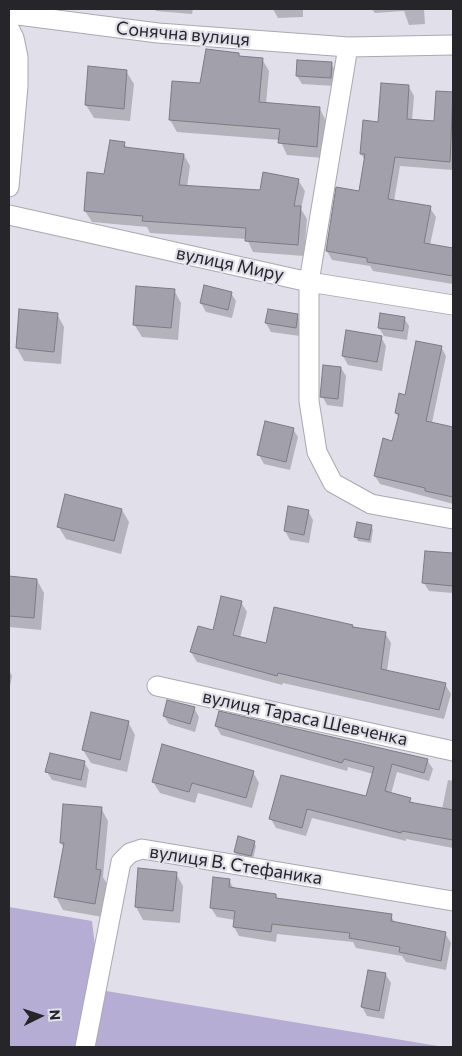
<!DOCTYPE html>
<html>
<head>
<meta charset="utf-8">
<style>
  body { margin:0 }
  #map { position:relative; width:462px; height:1056px; overflow:hidden; background:#e1dfe9; font-family:Commissioner,sans-serif }
  canvas { display:block }
  .frame { position:absolute; inset:0; border:10px solid #262529; pointer-events:none }
  .north { position:absolute; left:15px; top:991px; width:50px; height:50px; -webkit-text-stroke:4px #e1dfe9; paint-order:stroke; rotate:86deg; font-size:14px; font-weight:700; line-height:20px; text-align:center; color:#262529 }
  .north::after { content:''; display:block; margin:auto; width:18px; height:22px; background:#262529; clip-path:polygon(50% 0,100% 100%,50% 72%,0 100%) }
</style>
</head>
<body>
<div id="map">
<canvas width="462" height="1056"></canvas>
<div class="frame"></div>
<div class="north">N</div>
</div>
<script>
const context = document.querySelector('canvas').getContext('2d');
context.lineJoin = 'round';
function fillPath(path, color) { context.fillStyle = color; context.fill(path, 'evenodd'); }
const toPath = rows => new Path2D(rows.map(r => 'M' + r).join(''));
function trace(path, color, width, dash) { context.strokeStyle = color; context.lineWidth = width; context.lineCap = dash ? 'butt' : 'round'; context.setLineDash(dash || []); context.stroke(path); }
function drawText(font, color, halo, rows, align = 'center') {
  context.font = font + ' Commissioner,sans-serif'; context.lineWidth = 4.5; context.setLineDash([]); context.textBaseline = 'middle'; context.strokeStyle = halo; context.fillStyle = color; for (const [text, x, y, turn = 0] of rows) {
    context.save(); context.translate(x, y); context.rotate((+turn || 0) * Math.PI / 180); context.textAlign = isNaN(turn) ? turn : align; if (halo) context.strokeText(text, 0, 0); context.fillText(text, 0, 0); context.restore();
  }
}
const green = toPath([
  [9,907,92,921,100,990,444,1047,9,1047]
]);
const shadow = toPath([
  [155,9,193,9,192,14,156,11],
  [273,9,303,9,303,17,278,18],
  [372,9,424,9,425,24,409,25,404,11,375,13],
  [238,54,240,58,262,59,269,71,266,104,320,109,326,121,323,158,287,155,280,140,177,132,170,120,201,85],
  [331,63,336,72,335,86,302,84,297,76],
  [126,71,134,84,130,121,94,118,86,105],
  [409,87,414,96,412,121,435,123,437,92,453,93,453,170,400,166,394,201,430,208,436,217,430,245,453,249,453,284,373,271,370,266,332,260,327,251,360,192,365,160,361,154,379,123],
  [124,143,127,148,184,155,190,166,187,187,261,191,298,180,305,191,301,209,307,219,304,256,253,252,247,239,150,233,147,227,92,222,85,211],
  [174,290,181,303,178,340,142,337,134,324],
  [231,293,236,301,232,318,206,312,201,303],
  [269,310,297,316,302,324,300,336,271,332,266,323],
  [57,314,64,327,61,364,24,361,17,348],
  [404,318,409,326,407,340,384,336,379,328],
  [381,337,386,346,382,371,348,365,343,356],
  [441,347,446,356,430,432,453,428,453,504,380,484,375,476,393,442,399,419,396,413],
  [341,368,346,376,343,407,327,405,322,396],
  [293,429,298,437,290,470,264,464,259,455],
  [122,510,129,522,121,554,66,539,58,526],
  [308,511,313,520,309,543,290,540,285,531],
  [371,526,373,530,371,543,358,541,356,537],
  [426,552,453,554,453,593,429,591,424,583],
  [9,578,37,580,44,593,41,630,9,627],
  [241,602,247,612,240,638,267,644,352,626,385,633,391,643,387,671,445,684,451,694,444,719,283,683,282,685,197,662,191,652],
  [9,670,12,676,9,691],
  [194,708,199,717,195,732,169,724,164,716],
  [128,722,135,735,127,772,91,763,83,750],
  [216,726,427,760,433,769,429,781,397,772,391,794,410,799,413,804,442,809,448,780,453,781,453,848,406,839,406,841,312,818,306,836,276,828,271,819,282,777,366,798,373,774,348,767,347,771,221,735],
  [84,762,89,770,86,788,52,780,47,772],
  [253,772,259,783,252,808,198,793,195,803,160,793,153,782],
  [101,808,108,821,103,877,107,884,102,917,63,910,56,897,64,848,61,843],
  [254,842,256,846,253,859,237,856,235,852],
  [139,870,176,873,183,886,180,923,143,920,136,907],
  [229,880,234,889,276,895,278,900,391,916,395,923,445,933,451,943,446,970,406,962,402,956,356,948,353,942,277,934,276,942,239,936,234,927,235,920,217,917,211,908],
  [386,975,391,983,384,1019,367,1016,362,1007]
]);
const building = toPath([
  [206,49,239,53,239,56,263,58,259,102,320,107,317,147,278,143,280,129,169,120,172,81,200,83,206,49],
  [297,60,332,62,331,78,296,76,297,60],
  [88,66,127,70,124,109,85,105,88,66],
  [381,83,409,85,407,119,434,121,436,91,453,92,450,162,395,157,388,199,431,206,424,243,453,248,453,276,367,262,367,258,326,251,336,187,359,191,365,154,360,154,363,120,378,122,381,83],
  [110,140,125,142,124,147,184,154,179,185,260,190,263,172,299,179,294,206,301,206,298,245,245,241,246,228,142,221,143,216,84,211,87,172,104,174,110,140],
  [204,285,232,292,228,310,200,303,204,285],
  [136,286,175,289,171,328,133,325,136,286],
  [19,309,58,313,54,352,16,348,19,309],
  [268,309,298,314,296,328,265,323,268,309],
  [380,313,405,317,403,331,378,328,380,313],
  [346,330,382,336,377,362,342,356,346,330],
  [416,341,442,346,426,421,453,427,453,497,425,491,425,488,374,476,383,438,392,441,399,414,395,413,399,393,405,395,416,341],
  [323,365,341,367,338,399,320,397,323,365],
  [265,421,294,428,286,462,257,455,265,421],
  [65,494,122,509,114,541,57,527,65,494],
  [288,506,309,510,304,535,284,531,288,506],
  [357,522,372,525,369,540,354,537,357,522],
  [425,551,453,553,453,586,422,583,425,551],
  [9,576,37,579,34,618,9,616,9,576],
  [221,596,242,601,233,635,266,643,274,607,353,625,352,627,386,632,381,669,446,683,439,710,278,673,277,676,190,652,198,626,213,630,221,596],
  [167,700,195,707,190,724,163,716,167,700],
  [219,711,428,759,424,773,392,764,385,791,411,798,409,802,453,810,453,840,402,831,401,833,307,809,302,828,269,819,281,775,366,796,374,767,344,759,342,763,215,726,219,711],
  [91,712,129,721,120,760,82,750,91,712],
  [162,744,254,771,246,798,192,783,189,792,152,782,162,744],
  [50,753,85,761,81,780,45,772,50,753],
  [63,804,102,807,96,869,101,870,95,904,54,897,64,843,60,843,63,804],
  [238,836,255,841,251,856,234,852,238,836],
  [138,868,177,872,173,911,135,907,138,868],
  [213,877,230,879,229,887,276,894,276,898,392,914,391,921,446,932,441,961,399,952,400,947,349,938,350,933,272,924,271,932,233,927,235,911,210,908,213,877],
  [368,970,386,973,379,1011,361,1007,368,970]
]);
const minor = toPath([
  [18,15,158,33,348,47,453,45],
  [9,28,14,38,18,57,18,86,9,187],
  [348,47,309,282,309,401,317,452,333,483,371,504,453,519],
  [9,215,309,282,453,305],
  [157,686,453,751],
  [85,1047,121,862,130,853,142,849,453,901]
]);
const streetNames = [
  ["Сонячна вулиця",183,34,5],
  ["вулиця Миру",230,264,12],
  ["вулиця Тараса Шевченка",305,718,12],
  ["вулиця В. Стефаника",236,865,9]
];
fillPath(green, '#b5add4');
fillPath(shadow, '#0003');
fillPath(building, '#a2a0aa');
trace(building, '#7c7b84', 1);
trace(minor, '#aaa8b2', 21);
trace(minor, '#fff', 19);
drawText('18px', '#262529', '#e1dfe9', streetNames);
</script>
</body>
</html>
